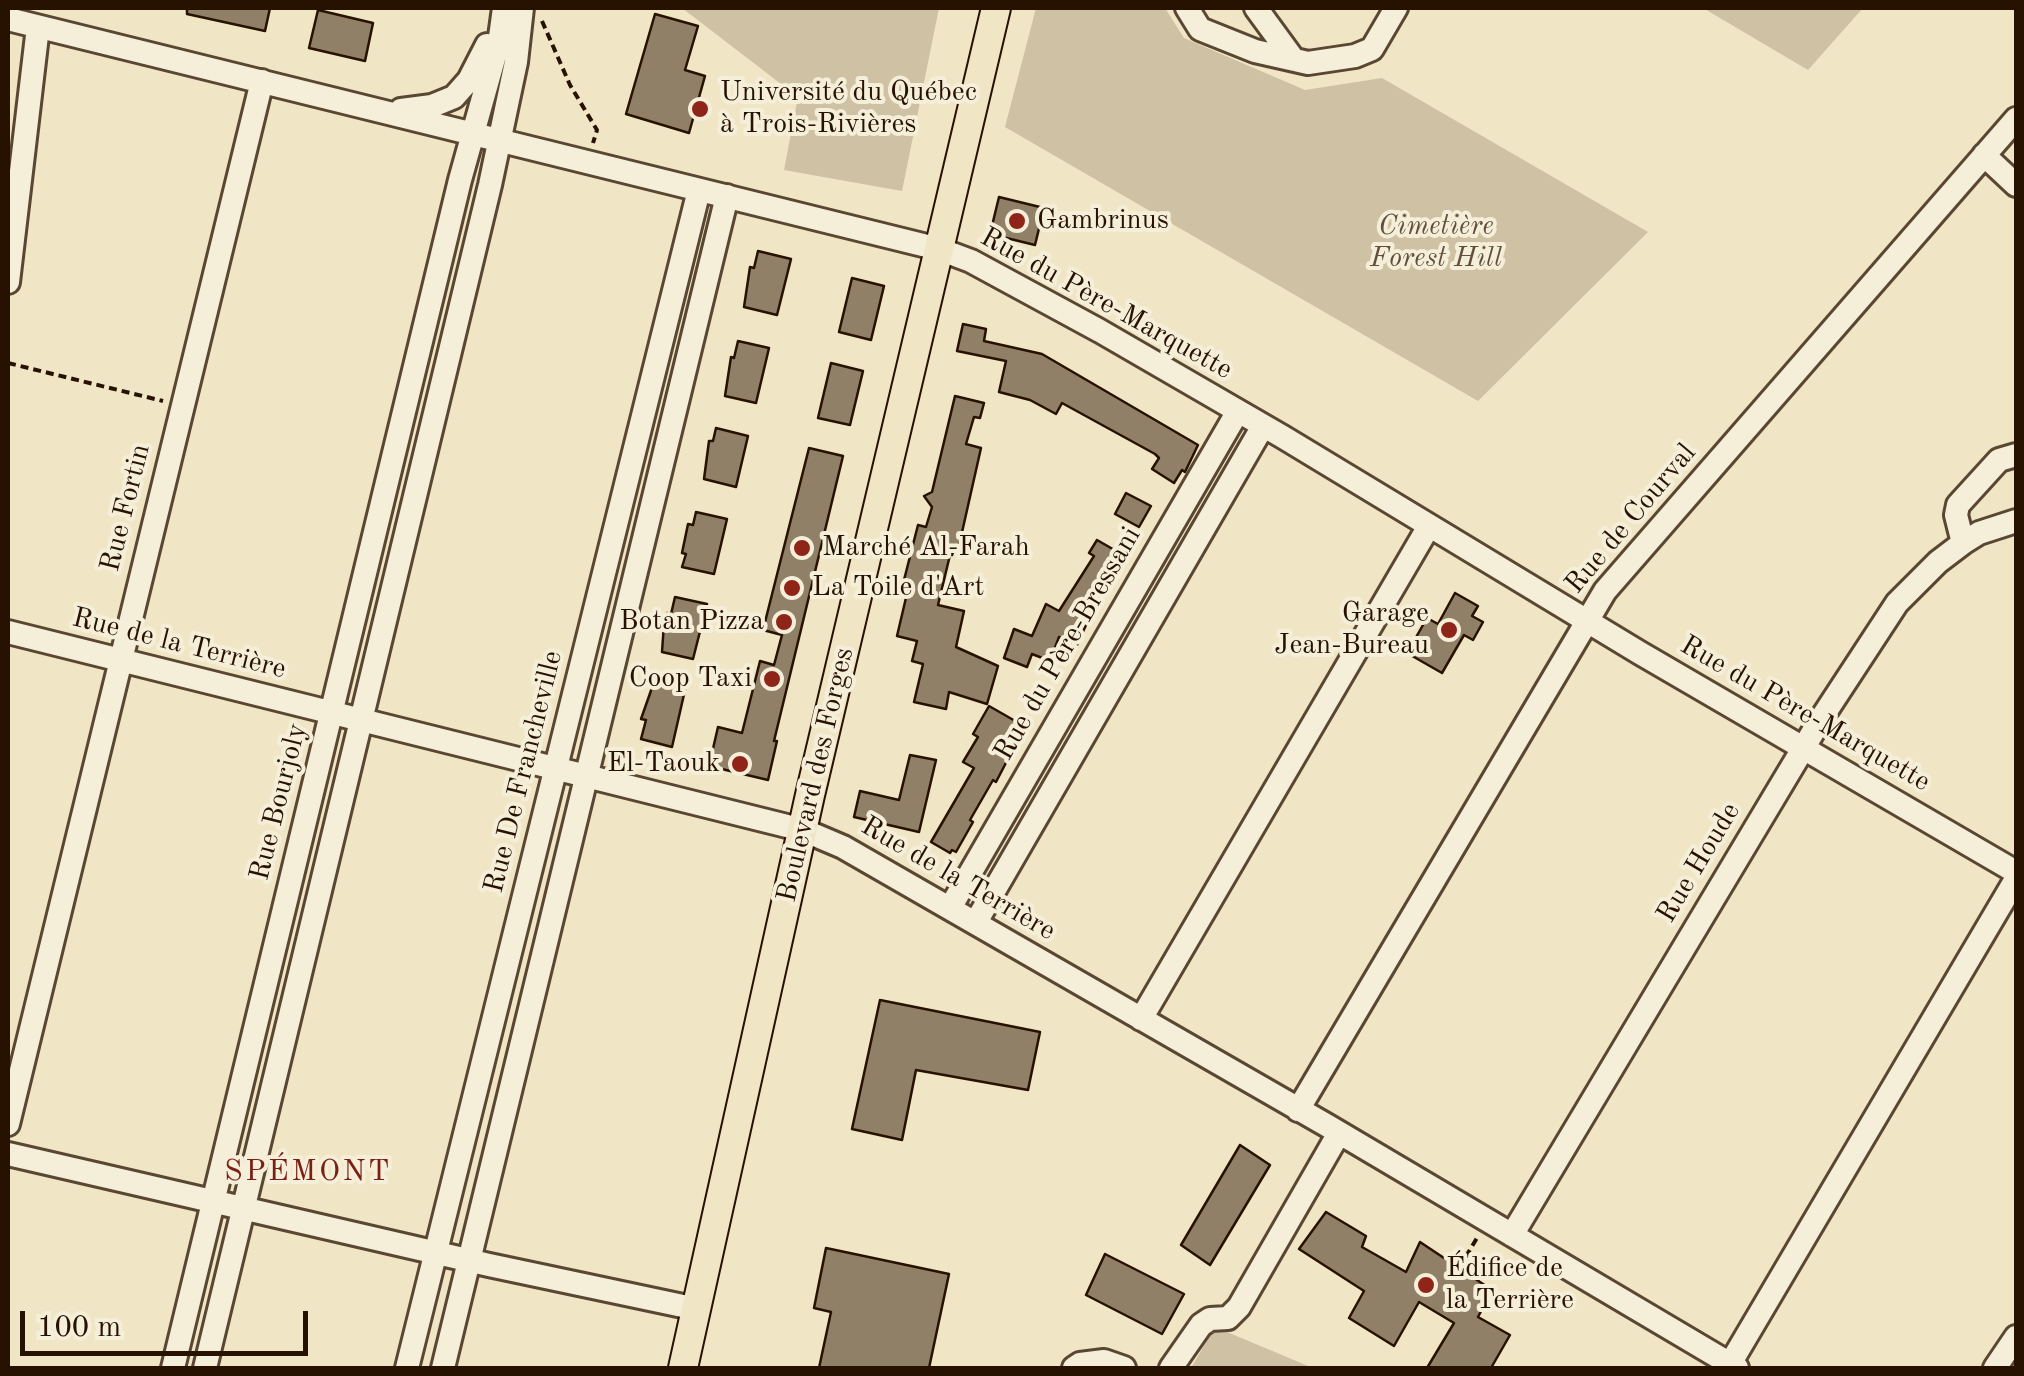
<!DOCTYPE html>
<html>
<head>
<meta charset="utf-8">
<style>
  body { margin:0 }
  #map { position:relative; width:2024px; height:1376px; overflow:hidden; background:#f0e5c5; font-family:"Old Standard TT",serif }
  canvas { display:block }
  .frame { position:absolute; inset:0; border:10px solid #271201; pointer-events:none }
  .scale { position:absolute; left:20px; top:1311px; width:288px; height:45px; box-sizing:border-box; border:5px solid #271201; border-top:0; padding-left:12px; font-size:30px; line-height:35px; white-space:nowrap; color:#271201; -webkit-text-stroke:8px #f5eed9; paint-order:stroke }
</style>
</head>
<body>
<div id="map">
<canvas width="2024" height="1376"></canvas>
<div class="frame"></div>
<div class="scale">100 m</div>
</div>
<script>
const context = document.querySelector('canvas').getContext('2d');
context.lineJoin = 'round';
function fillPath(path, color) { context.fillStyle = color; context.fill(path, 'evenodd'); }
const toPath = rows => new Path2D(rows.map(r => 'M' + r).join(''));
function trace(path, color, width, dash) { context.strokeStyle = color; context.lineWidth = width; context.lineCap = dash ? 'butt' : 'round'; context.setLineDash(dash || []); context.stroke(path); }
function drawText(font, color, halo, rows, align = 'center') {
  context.font = font + ' "Old Standard TT",serif'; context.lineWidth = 8; context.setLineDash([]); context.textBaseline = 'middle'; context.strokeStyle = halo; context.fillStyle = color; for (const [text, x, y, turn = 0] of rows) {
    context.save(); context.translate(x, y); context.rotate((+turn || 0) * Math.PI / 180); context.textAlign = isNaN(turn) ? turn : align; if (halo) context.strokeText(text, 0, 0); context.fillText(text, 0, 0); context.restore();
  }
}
const green = toPath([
  [682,8,939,8,902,191,784,170,798,97],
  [1036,8,1165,8,1184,38,1305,90,1382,78,1648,232,1478,401,1005,127],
  [1703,8,1863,8,1808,70],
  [1215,1327,1313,1368,1191,1368]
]);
const building = toPath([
  [187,8,270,8,265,31,187,14,187,8],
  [318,10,373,23,365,61,309,48,318,10],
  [655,14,698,26,685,70,705,76,689,133,626,114,655,14],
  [999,197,1044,208,1035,245,990,234,999,197],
  [758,251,791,259,777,315,744,307,750,267,754,268,758,251],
  [852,278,884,286,871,340,839,332,852,278],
  [963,324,986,329,984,341,1042,354,1198,445,1185,472,1182,470,1174,483,1152,469,1159,458,1155,454,1062,403,1056,414,1030,400,999,392,1006,361,957,351,963,324],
  [738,341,769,348,756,403,725,396,731,357,734,358,738,341],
  [831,363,863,371,850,425,818,418,831,363],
  [955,396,984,403,980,418,974,417,966,444,981,448,958,550,954,549,952,555,950,555,938,605,964,611,956,647,998,666,987,704,949,692,946,709,914,702,923,664,912,661,917,641,897,636,909,585,903,584,918,525,926,527,932,507,924,496,932,492,955,396],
  [716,428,748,436,736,487,704,479,709,441,713,441,716,428],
  [809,448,843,456,774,741,777,741,768,780,709,766,718,727,742,733,760,661,774,665,782,635,763,630,809,448],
  [1126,493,1151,506,1139,527,1115,514,1126,493],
  [696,512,727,519,714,574,682,567,686,554,682,553,688,524,693,525,696,512],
  [1097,540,1125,556,1095,605,1077,645,1059,637,1050,661,1032,654,1027,667,1004,658,1014,629,1032,636,1046,604,1059,611,1094,556,1089,553,1097,540],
  [1455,593,1478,606,1472,616,1483,622,1473,640,1464,635,1442,673,1407,653,1427,618,1438,624,1455,593],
  [675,597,707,604,693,659,662,652,664,623,667,613,671,614,675,597],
  [654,682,685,690,672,747,641,739,646,720,641,719,654,682],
  [989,706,1017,722,1014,727,1022,732,996,782,993,780,970,820,973,822,956,852,952,850,950,853,931,842,974,768,963,762,978,737,973,734,989,706],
  [910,755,936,760,919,832,854,817,860,791,899,800,910,755],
  [880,1000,1040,1032,1028,1090,916,1070,902,1140,852,1129,880,1000],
  [1240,1145,1270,1165,1210,1265,1181,1245,1240,1145],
  [1326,1212,1366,1236,1362,1247,1406,1272,1420,1242,1492,1290,1478,1317,1510,1335,1491,1368,1427,1368,1454,1323,1419,1302,1394,1346,1349,1318,1364,1291,1299,1249,1326,1212],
  [826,1248,949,1274,929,1368,819,1368,831,1312,814,1308,826,1248],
  [1105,1254,1184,1294,1162,1334,1086,1295,1105,1254]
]);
const path = toPath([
  [542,21,570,85,597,130,593,143],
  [8,363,163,401],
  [1459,1268,1477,1238]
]);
const minor = toPath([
  [1187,8,1200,29,1255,51,1308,63,1355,56,1372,49,1396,8],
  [1256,8,1294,60],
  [8,19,939,249,971,261,1100,331,1283,437,1640,653,2016,872],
  [401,110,432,106,454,97,469,80,487,45],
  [1984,155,2016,185],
  [8,282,38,27],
  [1963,543,1956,515,1958,505,1999,460,2016,455],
  [8,632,803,830,843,847,1328,1126,1737,1368],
  [950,908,1238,411],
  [976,922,1263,426],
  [1141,1019,1429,526],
  [1298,1110,1605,591,2016,119],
  [8,1124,262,81],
  [8,1154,489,1265,697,1309],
  [1512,1235,1819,722,1897,603,1938,562,1963,543,1979,533,2016,521],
  [1730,1364,2016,879],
  [173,1368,460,180,500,37,504,8],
  [205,1368,490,185,516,62,522,8],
  [407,1368,699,190],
  [443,1368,727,196],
  [1074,1368,1080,1364,1104,1361,1124,1368],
  [1171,1368,1201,1325,1210,1319,1228,1318,1239,1307,1339,1133],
  [1995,1368,2016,1337]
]);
const major = toPath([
  [683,1368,810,795,996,8]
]);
const markers = [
  [700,109,10,"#8f2418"],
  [1017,221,10,"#8f2418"],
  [802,548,10,"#8f2418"],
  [792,588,10,"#8f2418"],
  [784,622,10,"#8f2418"],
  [1449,630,10,"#8f2418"],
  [772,679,10,"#8f2418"],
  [740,764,10,"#8f2418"],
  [1426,1285,10,"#8f2418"]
];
const poiNames = [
  ["Université du Québec",720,93],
  ["à Trois-Rivières",720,125],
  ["Gambrinus",1037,221],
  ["Marché Al-Farah",822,548],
  ["La Toile d'Art",812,588],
  ["Garage",1429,614,"right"],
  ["Jean-Bureau",1429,646,"right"],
  ["Botan Pizza",764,622,"right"],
  ["Coop Taxi",752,679,"right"],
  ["El-Taouk",720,764,"right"],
  ["Édifice de",1446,1269],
  ["la Terrière",1446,1301]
];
const parkNames = [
  ["Cimetière",1436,227],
  ["Forest Hill",1436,259]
];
const streetNames = [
  ["Rue du Père-Marquette",1106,304,29],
  ["Rue Fortin",126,508,-76],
  ["Rue de Courval",1631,519,-50],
  ["Rue de la Terrière",179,644,14],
  ["Rue du Père-Bressani",1068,644,-60],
  ["Rue du Père-Marquette",1805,714,30],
  ["Rue De Francheville",524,772,-76],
  ["Boulevard des Forges",816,775,-77],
  ["Rue Bourjoly",279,802,-76],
  ["Rue Houde",1699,863,-59],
  ["Rue de la Terrière",958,879,30]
];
const neighbourhoodNames = [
  ["SPÉMONT",308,1172]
];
fillPath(green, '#cec1a4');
fillPath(building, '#908067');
trace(building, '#271201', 2.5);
trace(minor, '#594732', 28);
trace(major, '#271201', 32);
trace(path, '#271201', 4, [8, 5]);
trace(minor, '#f5eed9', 22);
trace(major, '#f0e5c5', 28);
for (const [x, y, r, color] of markers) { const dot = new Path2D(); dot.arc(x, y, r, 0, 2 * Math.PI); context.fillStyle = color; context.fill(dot); trace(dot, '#f5eed9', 4); }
drawText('28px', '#271201', '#f5eed9', poiNames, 'left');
drawText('italic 28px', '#614f3a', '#f5eed9', parkNames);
drawText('28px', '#271201', '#f5eed9', streetNames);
context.letterSpacing = '2.5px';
drawText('30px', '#7a1f14', '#f5eed9', neighbourhoodNames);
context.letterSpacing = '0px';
</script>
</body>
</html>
